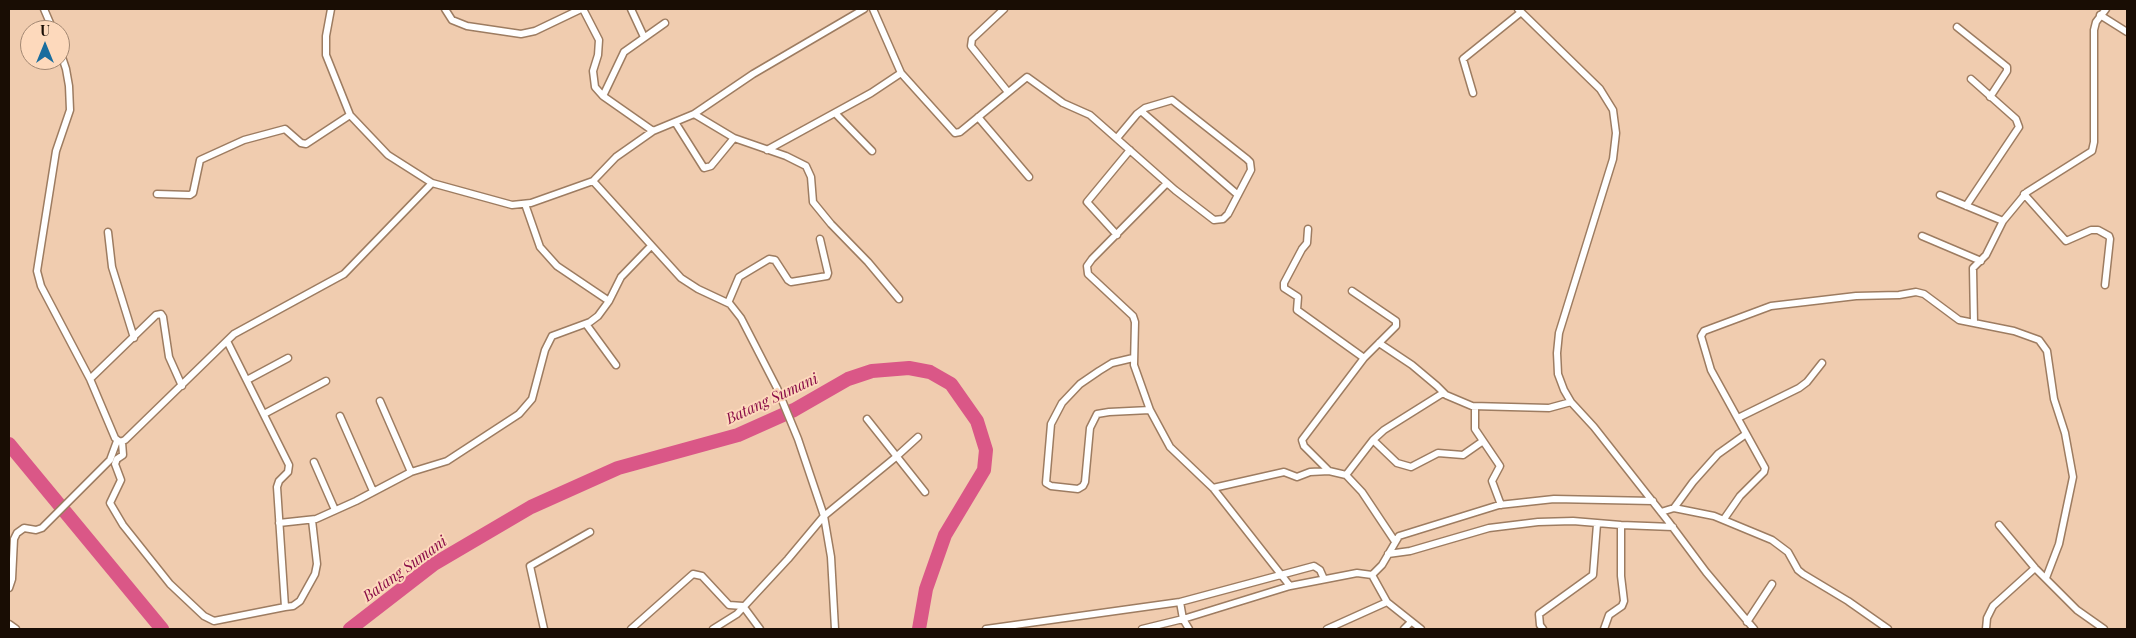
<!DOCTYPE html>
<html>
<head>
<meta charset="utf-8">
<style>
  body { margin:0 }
  #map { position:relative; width:2136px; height:638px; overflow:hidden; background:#f0ccaf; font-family:"Playfair Display",serif }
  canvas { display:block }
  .frame { position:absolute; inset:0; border:10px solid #190d04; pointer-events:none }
  .north { position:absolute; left:20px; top:20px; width:50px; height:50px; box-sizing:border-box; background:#fdd9bc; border:1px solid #a28772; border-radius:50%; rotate:0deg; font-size:14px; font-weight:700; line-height:20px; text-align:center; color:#190d04 }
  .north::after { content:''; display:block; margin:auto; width:18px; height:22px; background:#196d9e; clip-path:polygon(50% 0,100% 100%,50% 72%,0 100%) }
</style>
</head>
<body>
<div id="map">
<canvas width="2136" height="638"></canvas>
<div class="frame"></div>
<div class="north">U</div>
</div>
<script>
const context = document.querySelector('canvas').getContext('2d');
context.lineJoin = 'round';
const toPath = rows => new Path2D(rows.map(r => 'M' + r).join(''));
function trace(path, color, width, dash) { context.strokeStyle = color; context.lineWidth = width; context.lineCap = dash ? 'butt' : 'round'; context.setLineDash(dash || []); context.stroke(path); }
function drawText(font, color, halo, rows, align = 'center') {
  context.font = font + ' "Playfair Display",serif'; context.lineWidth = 4; context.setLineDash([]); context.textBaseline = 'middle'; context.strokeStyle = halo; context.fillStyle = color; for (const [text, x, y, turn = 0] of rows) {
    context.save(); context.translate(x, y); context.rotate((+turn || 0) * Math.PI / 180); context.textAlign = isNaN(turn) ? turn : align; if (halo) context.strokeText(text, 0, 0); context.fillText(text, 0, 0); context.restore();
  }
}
const river = toPath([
  [9,444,162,629],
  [350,629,434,564,531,507,618,468,738,435,794,410,848,379,872,371,909,368,930,372,951,384,977,421,986,450,984,470,945,535,926,589,919,629]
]);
const street = toPath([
  [44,9,53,30],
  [331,9,326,36,326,55,350,115,388,155,432,183,512,205,531,203,593,181,616,157,653,131,694,114,753,74,864,9],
  [445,9,452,20,467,26,521,34,535,31,581,9],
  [583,9,599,40,598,55,593,71,595,87,603,96,653,131],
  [631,9,644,37],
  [873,9,901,73,955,133,960,132,1027,77,1063,103,1090,115,1175,190,1214,220,1223,219,1228,214,1251,170,1250,162,1247,159,1172,100,1145,108,1137,114,1117,138],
  [1004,9,972,39,971,46,1008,92],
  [1518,9,1600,89,1613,110,1616,133,1613,159,1559,333,1557,353,1558,374,1564,390,1571,402,1594,427,1668,521,1706,572,1754,629],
  [2100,15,2127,32],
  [1957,27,2007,67,2007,71,1990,97],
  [60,51,66,69,69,86,70,110,56,151,37,271,41,286,90,379,115,438,120,442,125,440,234,334,344,274,432,183],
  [1473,93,1463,59,1520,13],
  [603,96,624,52,665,23],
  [1141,111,1238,195],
  [835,113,872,151],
  [694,114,734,138,786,156,806,166,811,177,813,202,831,224,868,262,899,299],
  [978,117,1029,177],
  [675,122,704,168,711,166,734,138],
  [767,150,871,93,901,73],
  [593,181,681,278,698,289,730,304,741,318,777,388,798,439,824,516,831,557,835,629],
  [1167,183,1092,259,1087,266,1088,274,1133,316,1135,322,1134,365,1150,410,1170,447,1213,488,1290,586],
  [157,194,190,195,193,193,200,160,244,140,285,129,301,143,306,144,350,115],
  [2024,194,2066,241,2091,230,2098,230,2109,236,2110,239,2105,285],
  [1940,195,2003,221],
  [525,204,540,247,557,266,609,301],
  [1966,206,2019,127,2016,119,1971,79],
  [1308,229,1307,243,1302,249,1284,283,1284,288,1298,297,1297,310,1364,358],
  [108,232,112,267,134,338],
  [1117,235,1087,202,1130,150],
  [1922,236,1981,261],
  [1352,291,1396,321,1396,326,1364,358,1302,440,1304,446,1329,471,1346,475,1362,492,1394,540],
  [728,303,739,277,769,259,775,260,788,280,791,282,827,276,828,273,820,239],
  [1974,323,1973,268,1986,255,2003,221,2027,192,2092,151,2094,142,2094,30,2096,22,2106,9],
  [586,324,616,365],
  [227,341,289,465,288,472,279,481,277,487,285,607,293,606,300,601,315,574,317,564,312,520],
  [1379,343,1412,365,1437,386,1446,395,1472,406,1549,408,1571,402],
  [1133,358,1112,363,1099,371,1080,384,1062,403,1051,424,1046,483,1051,486,1078,489,1083,486,1085,482,1090,428,1097,414,1109,412,1150,410],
  [90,379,156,315,161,314,163,317,169,357,182,386],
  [247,380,288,358],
  [380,401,411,472],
  [1475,407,1475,429,1500,466,1492,481,1501,505],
  [264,414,326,381],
  [340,416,373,491],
  [1738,418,1799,388,1807,382,1822,363],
  [867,419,925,492],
  [1373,440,1397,463,1411,467,1438,453,1463,455,1483,441],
  [122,442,123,455,117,459,115,464,121,480,110,503,123,525,170,584,204,616,214,621,285,607],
  [314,462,335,510],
  [1346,475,1373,440,1384,430,1443,393],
  [1213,488,1284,472,1297,477,1310,472,1329,471],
  [1674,508,1693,482,1718,454,1746,434],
  [1661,512,1674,508,1714,516,1772,540,1788,552,1798,570,1803,574,1848,601,1888,629],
  [1724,519,1740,496,1764,472,1765,468,1711,370,1701,336,1704,331,1771,306,1856,296,1899,295,1916,292,1924,294,1959,320,2014,331,2039,340,2047,351,2054,399,2065,433,2073,477,2059,544,2046,578],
  [279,523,316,519,356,501,411,472,447,461,519,414,532,399,545,350,552,336,590,322,598,316,609,301,621,277,651,246],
  [1999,525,2035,568,2077,610,2104,629],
  [1388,554,1410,551,1489,528,1538,522,1573,521,1621,525,1673,527],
  [1372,575,1382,565,1399,536,1499,505,1554,499,1653,501],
  [1372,575,1387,602,1421,629],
  [9,588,12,579,14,539,17,533,24,528,36,530,42,528,110,460,117,441],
  [1180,602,1183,619,1189,629],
  [1747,622,1772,584],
  [9,624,16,629],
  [544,629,530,566,590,532],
  [631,629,693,574,702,576,729,605,743,606,760,629],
  [713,629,737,614,788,559,824,516,896,457,918,437],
  [986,629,1180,602,1314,566,1320,570,1324,579],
  [1142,629,1183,619,1290,586,1357,573,1372,575],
  [1327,629,1387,602],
  [1404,629,1411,622],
  [1543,629,1540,625,1539,614,1593,575,1597,524],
  [1604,629,1609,615,1622,606,1624,601,1621,576,1621,525],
  [1986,629,1987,618,1993,606,2035,568]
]);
const waterNames = [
  ["Batang Sumani",772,399,-25],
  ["Batang Sumani",405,569,-36]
];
trace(river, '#da5787', 14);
trace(street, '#9d7c61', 9);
trace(street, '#fff', 6);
drawText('italic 15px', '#880a46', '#fdd9bc', waterNames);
</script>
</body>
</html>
